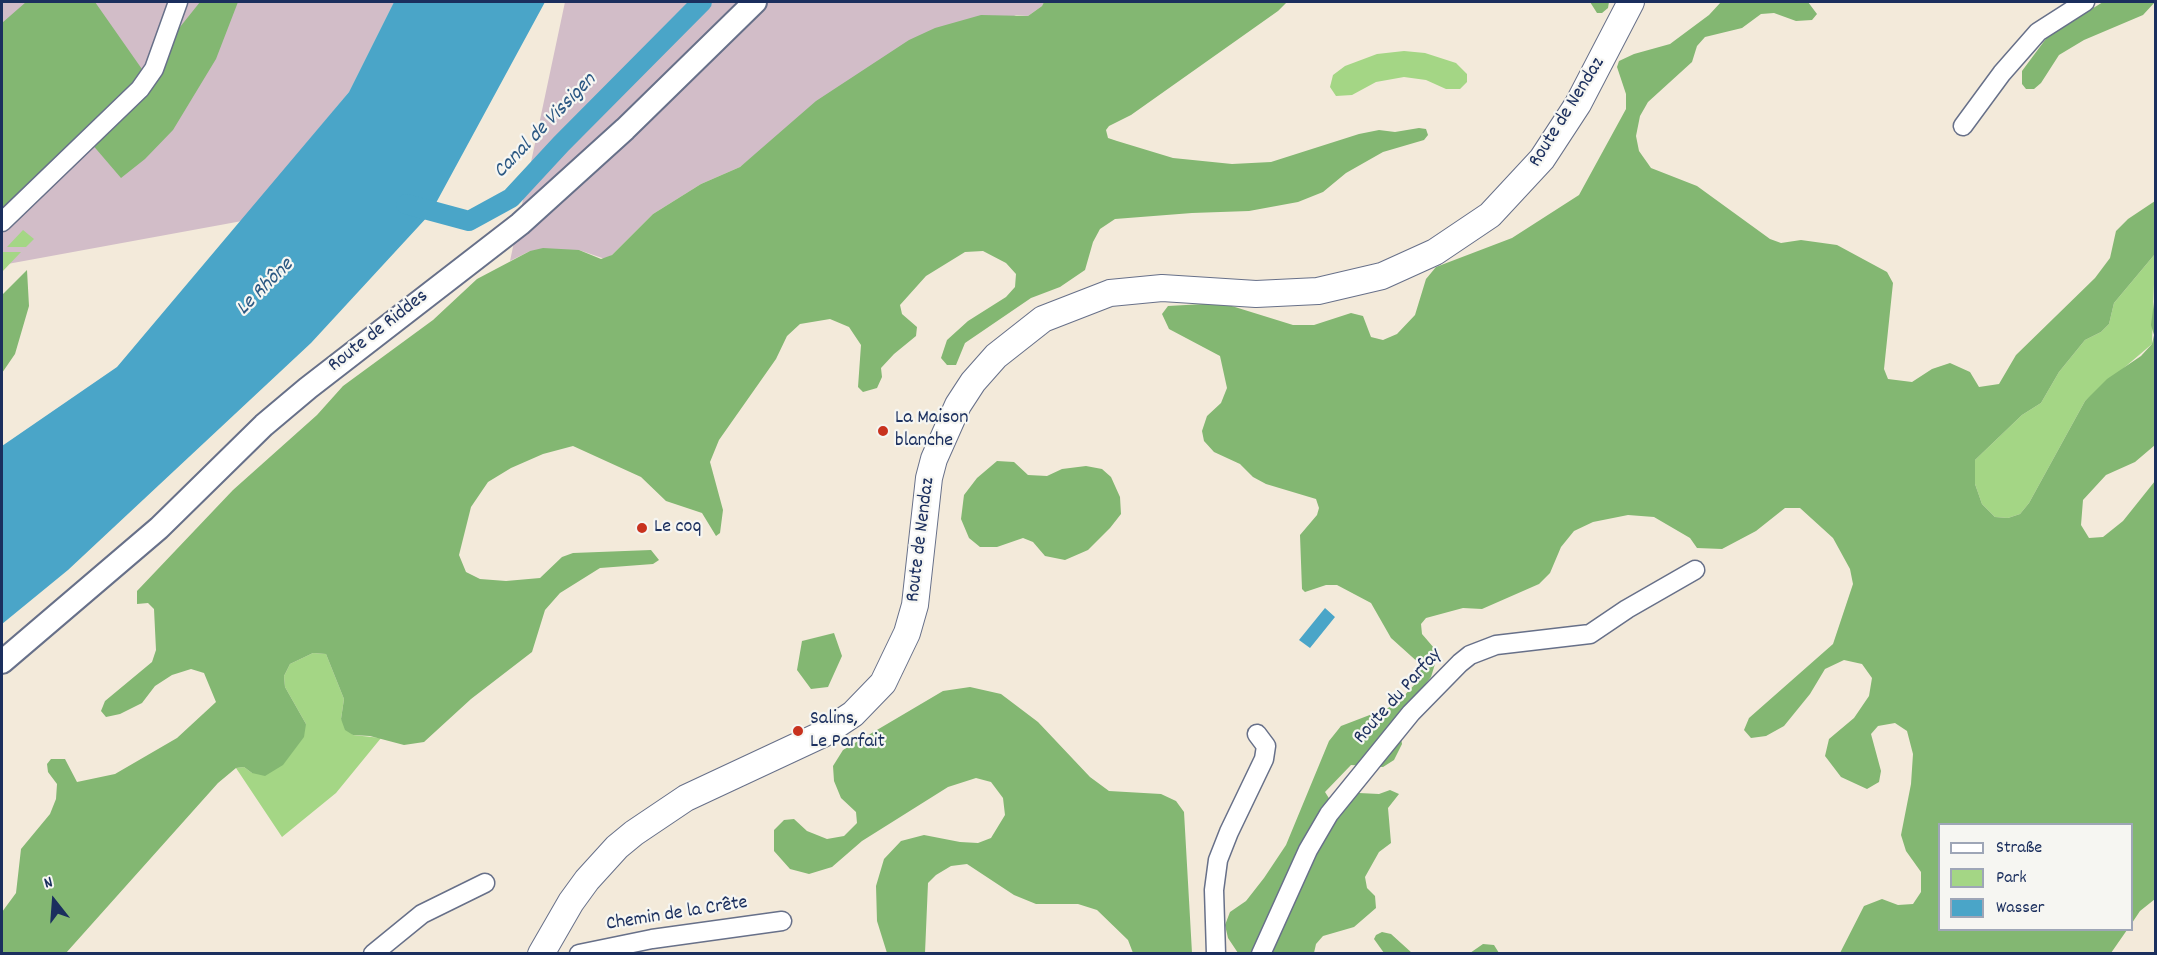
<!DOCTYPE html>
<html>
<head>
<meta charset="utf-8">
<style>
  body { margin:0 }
  #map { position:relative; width:2157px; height:955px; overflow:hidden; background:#f3eada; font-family:Dekko,sans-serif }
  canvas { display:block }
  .frame { position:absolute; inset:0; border:3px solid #1b2f5e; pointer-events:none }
  .legend { position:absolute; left:1938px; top:823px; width:195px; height:108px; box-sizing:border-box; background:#f6f6f2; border:2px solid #9ea6b7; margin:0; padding:8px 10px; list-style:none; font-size:18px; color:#1b2f5e }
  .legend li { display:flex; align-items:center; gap:12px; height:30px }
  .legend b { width:30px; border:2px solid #9ea6b7 }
  .north { position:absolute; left:24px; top:871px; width:60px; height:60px; -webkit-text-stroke:4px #f6f6f2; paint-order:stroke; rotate:343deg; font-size:16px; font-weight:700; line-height:24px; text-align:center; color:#1b2f5e }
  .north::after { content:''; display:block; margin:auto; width:21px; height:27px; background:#1b2f5e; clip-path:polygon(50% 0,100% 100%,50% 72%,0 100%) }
</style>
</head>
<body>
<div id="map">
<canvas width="2157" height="955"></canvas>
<div class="frame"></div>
<ul class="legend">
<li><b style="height:8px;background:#fff"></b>Straße</li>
<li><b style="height:16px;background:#a4d685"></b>Park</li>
<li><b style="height:16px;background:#4aa5c8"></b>Wasser</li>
</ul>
<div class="north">N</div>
</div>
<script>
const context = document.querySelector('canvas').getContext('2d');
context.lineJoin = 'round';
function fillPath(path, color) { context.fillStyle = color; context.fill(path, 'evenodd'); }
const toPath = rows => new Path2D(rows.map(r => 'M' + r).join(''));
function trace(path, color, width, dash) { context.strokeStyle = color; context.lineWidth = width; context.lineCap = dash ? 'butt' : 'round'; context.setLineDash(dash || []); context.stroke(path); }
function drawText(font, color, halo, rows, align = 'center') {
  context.font = font + ' Dekko,sans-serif'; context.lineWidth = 4.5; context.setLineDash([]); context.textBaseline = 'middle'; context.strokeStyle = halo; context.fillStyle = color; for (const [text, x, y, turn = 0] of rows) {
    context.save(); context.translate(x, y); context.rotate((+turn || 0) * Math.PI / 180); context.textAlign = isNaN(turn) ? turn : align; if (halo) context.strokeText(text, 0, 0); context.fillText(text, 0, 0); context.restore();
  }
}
const industrial = toPath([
  [2,2,394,2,349,92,242,221,2,265],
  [565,2,1044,2,1042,6,1028,16,1016,15,771,142,740,167,701,184,653,214,612,255,605,259,579,250,530,251,510,261]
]);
const green = toPath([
  [1404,51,1425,53,1456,63,1467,74,1467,82,1460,89,1446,89,1426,80,1404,77,1376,82,1352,95,1336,96,1330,87,1333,75,1345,66,1377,54],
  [23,230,34,239,26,247,7,247],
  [2,252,21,252,2,272],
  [2155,254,2152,344,2085,401,2029,503,2020,514,2008,518,1995,517,1982,504,1975,484,1975,460,2022,415,2041,403,2059,372,2085,340,2101,332,2109,324,2114,303],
  [313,653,326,654,344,699,341,719,353,735,381,738,336,793,282,837,236,768,244,767,252,773,306,724,285,687,284,676,290,664]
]);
const forest = toPath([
  [26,2,95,2,144,72,200,2,238,2,216,59,173,130,145,159,121,178,91,143,2,216,2,23],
  [1044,2,1287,2,1278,11,1131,115,1109,126,1106,130,1108,138,1117,141,1173,158,1232,164,1271,162,1359,134,1379,130,1395,132,1419,128,1426,129,1428,135,1424,140,1383,152,1346,173,1323,192,1298,202,1249,211,1192,213,1115,219,1100,229,1093,242,1085,270,1060,287,1031,298,965,343,956,365,947,365,941,358,947,340,968,321,1006,297,1015,287,1016,274,1006,263,983,251,965,252,926,276,900,305,902,314,917,327,916,336,894,354,881,368,882,377,877,388,863,392,858,387,861,345,849,327,830,319,800,324,787,336,776,359,719,440,710,462,723,510,720,533,716,536,702,513,666,501,641,477,573,446,543,454,511,468,488,482,471,507,459,555,466,572,480,579,506,581,540,578,562,557,573,553,651,550,659,560,653,564,600,568,560,593,545,610,532,652,471,699,424,742,404,745,370,736,353,735,345,730,341,719,344,699,326,654,313,653,290,664,284,676,285,687,306,724,304,737,283,765,265,776,252,773,244,767,236,768,218,783,66,953,2,953,2,912,16,893,21,849,50,814,56,799,57,784,48,772,47,764,51,759,65,759,77,782,115,774,177,738,216,702,204,673,191,669,172,675,155,686,142,703,120,714,106,717,101,711,105,701,152,662,156,650,154,609,148,603,137,604,137,591,233,490,317,415,343,386,433,320,477,279,530,251,543,248,579,250,601,259,612,255,653,214,701,184,740,167,816,101,909,40,935,28,981,15,1028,16,1042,6],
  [1590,2,1609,2,1608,8,1602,13,1597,13],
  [1721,2,1808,2,1817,14,1812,20,1796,21,1774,13,1761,14,1742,28,1705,37,1697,46,1692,62,1648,102,1640,116,1636,136,1639,151,1651,168,1697,186,1770,239,1781,243,1801,240,1837,245,1887,272,1893,283,1884,369,1888,379,1912,382,1932,369,1950,363,1970,372,1979,387,1999,384,2016,355,2095,278,2110,258,2116,231,2128,219,2155,201,2155,254,2114,303,2109,324,2101,332,2085,340,2059,372,2041,403,2022,415,1975,460,1975,484,1982,504,1995,517,2008,518,2020,514,2029,503,2085,401,2107,379,2141,356,2152,344,2154,335,2151,325,2155,294,2155,445,2135,462,2106,475,2083,500,2081,525,2089,538,2103,537,2123,521,2155,481,2155,899,2140,911,2132,923,2132,824,1940,824,1940,930,2127,930,2111,953,1840,953,1864,906,1882,899,1898,905,1913,904,1921,892,1921,872,1906,851,1901,835,1911,784,1913,754,1907,731,1895,723,1878,726,1871,734,1881,771,1879,782,1867,789,1841,777,1825,756,1829,739,1854,718,1869,696,1872,678,1862,664,1844,660,1825,669,1810,694,1784,726,1766,736,1751,738,1744,730,1749,718,1833,644,1853,584,1850,569,1833,538,1800,508,1785,508,1756,531,1722,549,1697,548,1690,538,1654,517,1628,515,1593,522,1574,531,1561,547,1550,573,1539,584,1482,609,1463,608,1426,618,1421,624,1422,634,1434,648,1435,664,1431,677,1398,720,1402,744,1394,760,1383,767,1351,765,1325,792,1332,803,1359,793,1379,794,1390,790,1399,794,1388,808,1391,843,1379,852,1365,877,1367,888,1375,896,1376,908,1354,927,1323,936,1316,944,1314,953,1238,953,1228,938,1225,925,1230,912,1246,901,1264,878,1286,845,1329,741,1341,726,1388,708,1401,699,1418,681,1421,665,1391,638,1371,603,1337,585,1326,585,1305,592,1302,589,1300,535,1317,515,1319,508,1316,499,1266,484,1253,477,1240,464,1214,452,1204,441,1202,431,1207,416,1221,403,1227,388,1220,356,1169,329,1162,314,1168,306,1222,303,1293,325,1314,325,1351,313,1363,316,1371,337,1383,340,1397,334,1415,315,1426,279,1436,267,1512,238,1579,195,1626,109,1626,94,1617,67,1619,61,1634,54,1670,44,1709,15],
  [2103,2,2155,2,2143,15,2084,40,2059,55,2041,83,2034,89,2026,89,2022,84,2022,71,2048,36],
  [27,270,29,306,15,354,2,373,2,295],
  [997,461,1014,462,1028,475,1047,476,1062,469,1086,466,1102,469,1111,477,1120,497,1121,514,1110,528,1088,550,1065,560,1045,556,1033,542,1023,538,997,547,980,547,969,538,961,519,964,495,977,478],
  [834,633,842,656,828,687,811,689,797,670,802,641],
  [970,687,1001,694,1038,722,1090,777,1109,791,1161,794,1176,801,1184,812,1192,953,1133,953,1128,940,1097,910,1078,904,1036,904,1014,895,967,864,951,866,936,875,928,883,925,953,887,953,877,921,876,886,884,859,901,841,924,835,960,842,978,843,991,838,1005,815,1003,798,991,782,976,778,948,787,862,841,832,867,809,874,790,869,774,851,774,830,784,820,794,819,807,831,827,839,844,836,857,823,856,812,841,798,834,781,833,766,843,750,943,691],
  [1382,932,1391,934,1412,953,1384,953,1374,939,1376,935],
  [1483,944,1494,945,1499,953,1470,953]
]);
const water = toPath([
  [394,2,545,2,430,214,311,343,68,570,2,624,2,446,117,367,349,92],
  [1325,608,1335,617,1310,648,1299,640]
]);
const canal = toPath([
  [406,204,469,221,511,198,561,144,702,2]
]);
const minor = toPath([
  [1963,126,2002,73,2038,32,2085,2],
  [2,222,140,89,154,69,178,2],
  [373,954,422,914,485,883],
  [579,954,652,939,782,921],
  [1216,954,1214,890,1218,860,1229,832,1264,759,1266,746,1257,734],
  [1261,954,1308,850,1329,814,1411,713,1460,663,1470,655,1496,645,1590,634,1627,609,1695,570]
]);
const tertiary = toPath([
  [2,662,159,528,264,425,308,388,520,224,625,129,755,2]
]);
const secondary = toPath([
  [541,954,571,902,587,880,617,847,634,833,686,798,823,734,853,714,883,683,907,633,915,605,929,478,934,459,958,405,973,382,996,356,1043,319,1110,293,1162,288,1256,294,1318,291,1382,276,1435,252,1490,215,1542,159,1578,104,1631,2]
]);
const markers = [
  [883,431,6,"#c8321e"],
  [642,528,6,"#c8321e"],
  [798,731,6,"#c8321e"]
];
const streetNames = [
  ["Route de Nendaz",1568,113,-58],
  ["Route de Riddes",379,332,-38],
  ["Route de Nendaz",922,540,-83],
  ["Route du Parfay",1399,697,-48],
  ["Chemin de la Crête",677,915,-9]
];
const poiNames = [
  ["La Maison",895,419],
  ["blanche",895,442],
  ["Le coq",654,528],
  ["Salins,",810,720],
  ["Le Parfait",810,743]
];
const waterNames = [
  ["Canal de Vissigen",546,127,-46],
  ["Le Rhône",266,288,-45]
];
fillPath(industrial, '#d2bdc8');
fillPath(green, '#a4d685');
fillPath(forest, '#83b772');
fillPath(water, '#4aa5c8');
trace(canal, '#4aa5c8', 20);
trace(minor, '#677089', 21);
trace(tertiary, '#677089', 26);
trace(secondary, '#677089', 28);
trace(minor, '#fff', 18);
trace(tertiary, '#fff', 22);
trace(secondary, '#fff', 26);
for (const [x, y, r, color] of markers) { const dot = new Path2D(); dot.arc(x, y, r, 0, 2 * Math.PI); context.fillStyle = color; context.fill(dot); trace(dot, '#f6f6f2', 2); }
drawText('20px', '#1b2f5e', '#f6f6f2', streetNames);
drawText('20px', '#1b2f5e', '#f6f6f2', poiNames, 'left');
drawText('italic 21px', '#2b5883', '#f6f6f2', waterNames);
</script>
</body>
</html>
